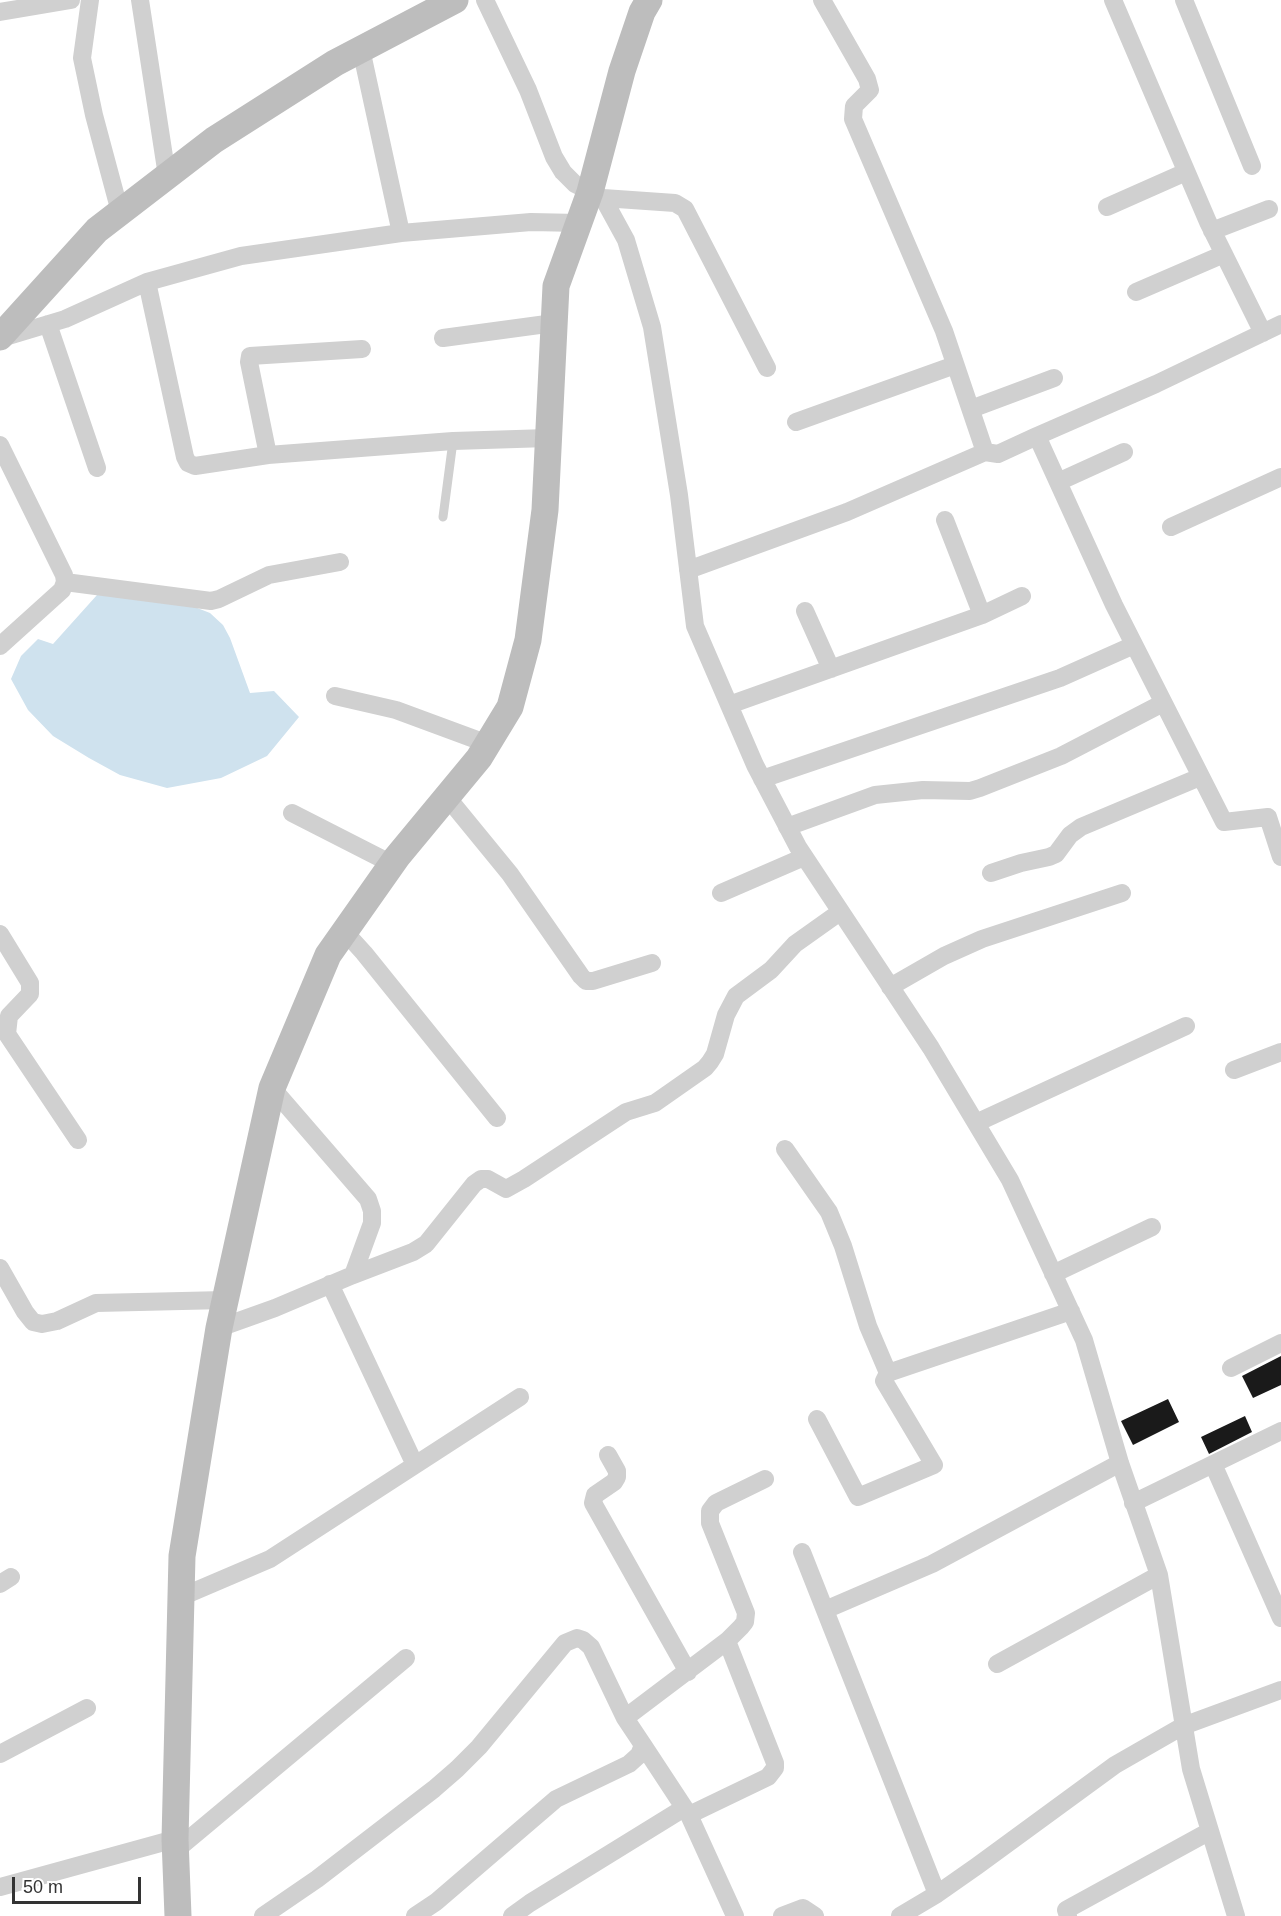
<!DOCTYPE html>
<html>
<head>
<meta charset="utf-8">
<style>
  body { margin:0 }
  #map { position:relative; width:1281px; height:1916px; overflow:hidden; background:#fff; font-family:Helvetica,sans-serif }
  canvas { display:block }
  .scale { position:absolute; left:12px; top:1877px; width:129px; height:27px; box-sizing:border-box; border:3px solid #333; border-top:0; padding-left:8px; font-size:18px; line-height:21px; white-space:nowrap; color:#333; -webkit-text-stroke:4px #fff; paint-order:stroke }
</style>
</head>
<body>
<div id="map">
<canvas width="1281" height="1916"></canvas>
<div class="scale">50 m</div>
</div>
<script>
const context = document.querySelector('canvas').getContext('2d');
context.lineJoin = 'round';
function fillPath(path, color) { context.fillStyle = color; context.fill(path, 'evenodd'); }
const toPath = rows => new Path2D(rows.map(r => 'M' + r).join(''));
function trace(path, color, width, dash) { context.strokeStyle = color; context.lineWidth = width; context.lineCap = dash ? 'butt' : 'round'; context.setLineDash(dash || []); context.stroke(path); }
const water = toPath([
  [97,595,177,600,210,613,223,625,230,638,250,693,274,691,299,717,267,756,221,778,167,788,120,775,89,758,53,736,28,710,11,679,21,656,38,639,53,644]
]);
const building = toPath([
  [1281,1356,1281,1385,1253,1398,1242,1376],
  [1168,1399,1179,1422,1133,1445,1121,1421],
  [1245,1416,1252,1432,1209,1454,1201,1437]
]);
const lane = toPath([
  [443,517,453,441]
]);
const street = toPath([
  [90,0,82,58,94,115,120,212],
  [140,0,167,176],
  [485,0,528,90,554,157,563,172,575,184,603,198,626,240,652,327,679,495,695,626,755,765,798,847,931,1048,1010,1180,1084,1340,1120,1463,1159,1575,1191,1769,1236,1916],
  [822,0,867,79,870,90,854,106,853,119,944,331,985,452,998,454,1037,436,1114,605,1224,822,1268,817,1281,857],
  [1113,0,1208,222,1263,333],
  [1184,0,1252,166],
  [0,12,71,0],
  [361,49,401,233],
  [603,198,675,203,685,209,767,368],
  [1107,207,1186,172],
  [1212,231,1269,209],
  [147,282,185,457,188,463,195,466,268,455],
  [1136,292,1224,254],
  [48,324,97,468],
  [2,338,65,319,147,282,241,256,401,233,531,222,579,223],
  [443,338,554,323],
  [362,349,250,356,249,362,268,455,453,441,548,438],
  [971,409,1054,378],
  [796,422,955,365],
  [1037,436,1156,384,1281,324],
  [0,445,64,575,65,582,62,590,0,646],
  [1058,482,1124,452],
  [945,520,982,615],
  [1171,527,1281,477],
  [688,570,847,512,985,452],
  [65,582,211,601,219,599,269,575,340,562],
  [805,611,831,669],
  [335,696,396,710,488,744],
  [729,705,982,615,1022,596],
  [762,779,1060,678,1134,645],
  [447,797,510,874,581,976,586,981,593,981,652,963],
  [292,813,392,864],
  [787,827,875,795,923,790,970,791,980,788,1061,756,1163,703],
  [991,873,1021,863,1049,857,1056,854,1070,835,1081,827,1200,777],
  [721,893,804,857],
  [344,931,364,953,497,1118],
  [0,934,30,983,30,994,9,1016,7,1034,78,1140],
  [890,987,944,956,982,939,1122,893],
  [1234,1070,1281,1052],
  [272,1088,368,1199,372,1211,372,1223,353,1275],
  [976,1123,1186,1026],
  [785,1149,829,1212,843,1246,868,1326,888,1373,1071,1311],
  [0,1268,25,1312,33,1322,42,1324,57,1321,96,1303,225,1300],
  [1053,1274,1152,1227],
  [330,1284,415,1465],
  [219,1328,275,1308,353,1275,413,1252,426,1244,474,1184,481,1179,488,1179,506,1189,524,1179,626,1112,655,1103,705,1068,710,1062,715,1054,726,1015,736,996,771,970,795,944,840,912],
  [1231,1368,1281,1343],
  [817,1419,858,1497,934,1465,884,1381,888,1373],
  [608,1455,617,1471,617,1477,614,1482,595,1495,593,1503,688,1672],
  [1213,1464,1281,1618],
  [1133,1503,1281,1431],
  [802,1552,937,1894],
  [0,1584,11,1577],
  [181,1597,270,1559,520,1397],
  [825,1610,932,1564,1120,1463],
  [997,1664,1159,1575],
  [643,1745,689,1815,735,1916],
  [0,1754,87,1708],
  [689,1815,768,1777,775,1768,775,1763,727,1641],
  [176,1850,406,1658],
  [0,1887,175,1839],
  [263,1916,317,1879,434,1789,457,1769,479,1747,565,1643,577,1638,583,1640,591,1647,625,1718,727,1641,741,1627,745,1622,746,1613,710,1523,710,1511,716,1503,765,1479],
  [415,1916,436,1902,556,1799,629,1764,639,1755,643,1745,625,1718],
  [512,1916,530,1903,684,1808],
  [782,1916,803,1908,815,1916],
  [900,1916,937,1894,977,1866,1115,1765,1183,1726,1281,1690],
  [1068,1916,1066,1910,1210,1831]
]);
const secondary = toPath([
  [0,337,97,230,214,140,335,63,455,0],
  [178,1916,175,1839,182,1556,219,1328,272,1088,328,955,397,857,479,758,510,707,528,640,545,510,556,286,590,192,622,71,642,12,649,0]
]);
fillPath(water, '#cfe2ee');
fillPath(building, '#1a1a1a');
trace(lane, '#d0d0d0', 9);
trace(street, '#d0d0d0', 18);
trace(secondary, '#bdbdbd', 27);
</script>
</body>
</html>
